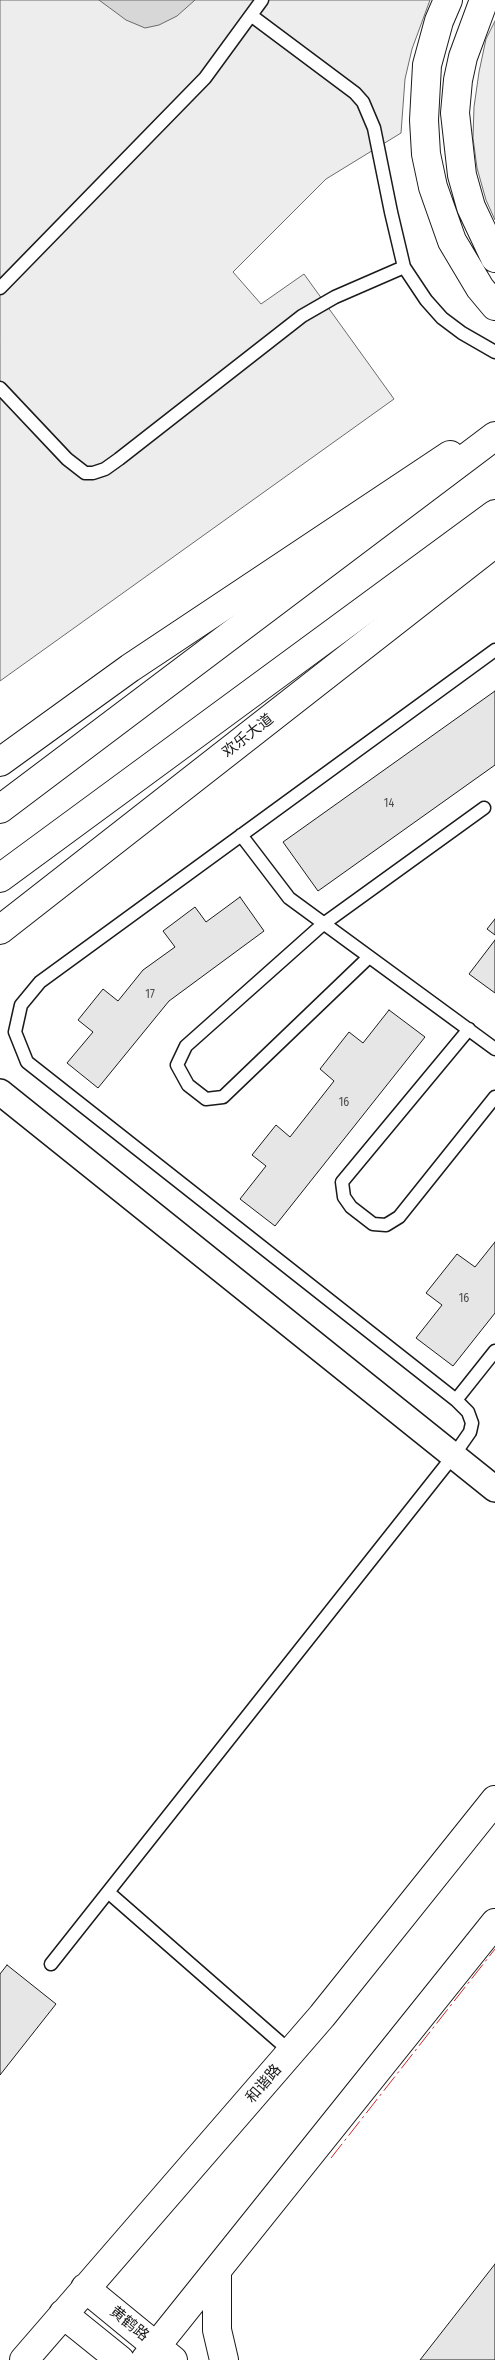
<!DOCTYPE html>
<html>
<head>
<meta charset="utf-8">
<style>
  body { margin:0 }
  canvas { display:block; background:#fff }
</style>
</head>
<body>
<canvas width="495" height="2360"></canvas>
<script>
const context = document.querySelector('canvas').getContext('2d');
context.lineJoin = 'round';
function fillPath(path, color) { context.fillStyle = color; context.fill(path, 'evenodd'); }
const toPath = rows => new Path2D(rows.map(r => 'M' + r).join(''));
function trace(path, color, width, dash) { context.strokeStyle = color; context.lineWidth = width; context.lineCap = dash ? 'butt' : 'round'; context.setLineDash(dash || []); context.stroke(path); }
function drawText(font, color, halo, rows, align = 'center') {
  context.font = font + ' "Fira Sans Condensed","Noto Sans SC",sans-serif'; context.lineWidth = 4; context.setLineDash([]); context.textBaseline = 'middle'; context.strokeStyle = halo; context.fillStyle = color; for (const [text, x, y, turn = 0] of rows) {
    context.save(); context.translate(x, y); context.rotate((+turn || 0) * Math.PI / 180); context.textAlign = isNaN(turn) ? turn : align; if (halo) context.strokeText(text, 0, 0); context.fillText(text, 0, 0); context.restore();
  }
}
const built = toPath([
  [0,0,430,0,412,49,405,79,401,133,326,179,233,272,261,304,304,274,394,399,0,681,0,0],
  [495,21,495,220,486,200,477,168,473,138,474,107,479,72,486,39,495,21]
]);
const water = toPath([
  [99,0,195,0,177,16,159,25,145,28,126,20,99,0]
]);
const building = toPath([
  [495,691,495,765,318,891,283,842,495,691],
  [240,897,264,931,169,1001,98,1088,67,1063,93,1032,78,1020,103,989,118,1001,143,970,175,947,163,931,195,907,206,922,240,897],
  [495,919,495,935,487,929,495,919],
  [495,940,495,993,469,974,495,940],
  [389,1010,425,1037,275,1226,240,1199,266,1166,252,1155,276,1125,290,1137,334,1081,320,1069,349,1032,363,1043,389,1010],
  [495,1242,495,1313,453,1366,416,1338,442,1305,426,1293,457,1254,475,1267,495,1242],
  [7,1965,56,2004,0,2075,0,1974,7,1965],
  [495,2264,495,2360,420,2360,495,2264]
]);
const service = toPath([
  [252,16,355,93,363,102,374,128,391,212,404,267,426,300,442,318,462,333,495,352],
  [0,288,205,78,262,0],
  [0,388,67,459,85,473,93,473,105,469,119,459,302,316,335,297,404,267],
  [241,835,289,898,495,1049],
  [369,957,223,1097,206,1099,188,1085,177,1065,186,1046,322,925,484,808],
  [469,1029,342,1182,344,1197,351,1207,373,1224,386,1225,399,1217,495,1097],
  [456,1400,495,1351],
  [108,1892,291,2052],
  [51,1964,454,1455,470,1432,472,1423,468,1412,456,1400,27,1062,15,1032,21,1005,40,982,495,650]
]);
const minor = toPath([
  [0,1092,495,1489]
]);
const secondary = toPath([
  [217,2272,217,2330,224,2360],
  [85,2288,173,2360],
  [63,2314,120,2360],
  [24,2360,322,2016,495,1800],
  [145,2360,495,1923]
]);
const primary = toPath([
  [0,762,130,668,450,455],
  [0,930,495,543]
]);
const trunk = toPath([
  [448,0,439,21,427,65,424,120,426,154,433,187,452,241,480,288,495,306],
  [484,0,463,57,458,80,455,113,462,175,471,207,495,258],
  [0,809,495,436],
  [0,878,495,514]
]);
const power = toPath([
  [331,2158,495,1949]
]);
const numberNames = [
  ["14",389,804],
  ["17",150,995],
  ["16",344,1103],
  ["16",464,1299]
];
const streetNames = [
  ["欢乐大道",248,736,-38],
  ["和谐路",264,2084,-49],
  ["黄鹤路",129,2324,39]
];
fillPath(built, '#ededed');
trace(built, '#6a6a6a', 1);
fillPath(water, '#d7d7d7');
trace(water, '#6a6a6a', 1);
fillPath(building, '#e6e6e6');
trace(building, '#1a1a1a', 1);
trace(service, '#1a1a1a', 15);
trace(minor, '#1a1a1a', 28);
trace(secondary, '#1a1a1a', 30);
trace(primary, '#1a1a1a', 30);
trace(trunk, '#1a1a1a', 30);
trace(service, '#fff', 12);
trace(minor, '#fff', 25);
trace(secondary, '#fff', 28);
trace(primary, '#fff', 28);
trace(trunk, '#fff', 28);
trace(power, '#c62828', 1, [18, 4, 2.5, 4]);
drawText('12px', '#4d4d4d', null, numberNames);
drawText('15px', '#1a1a1a', '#fff', streetNames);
</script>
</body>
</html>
